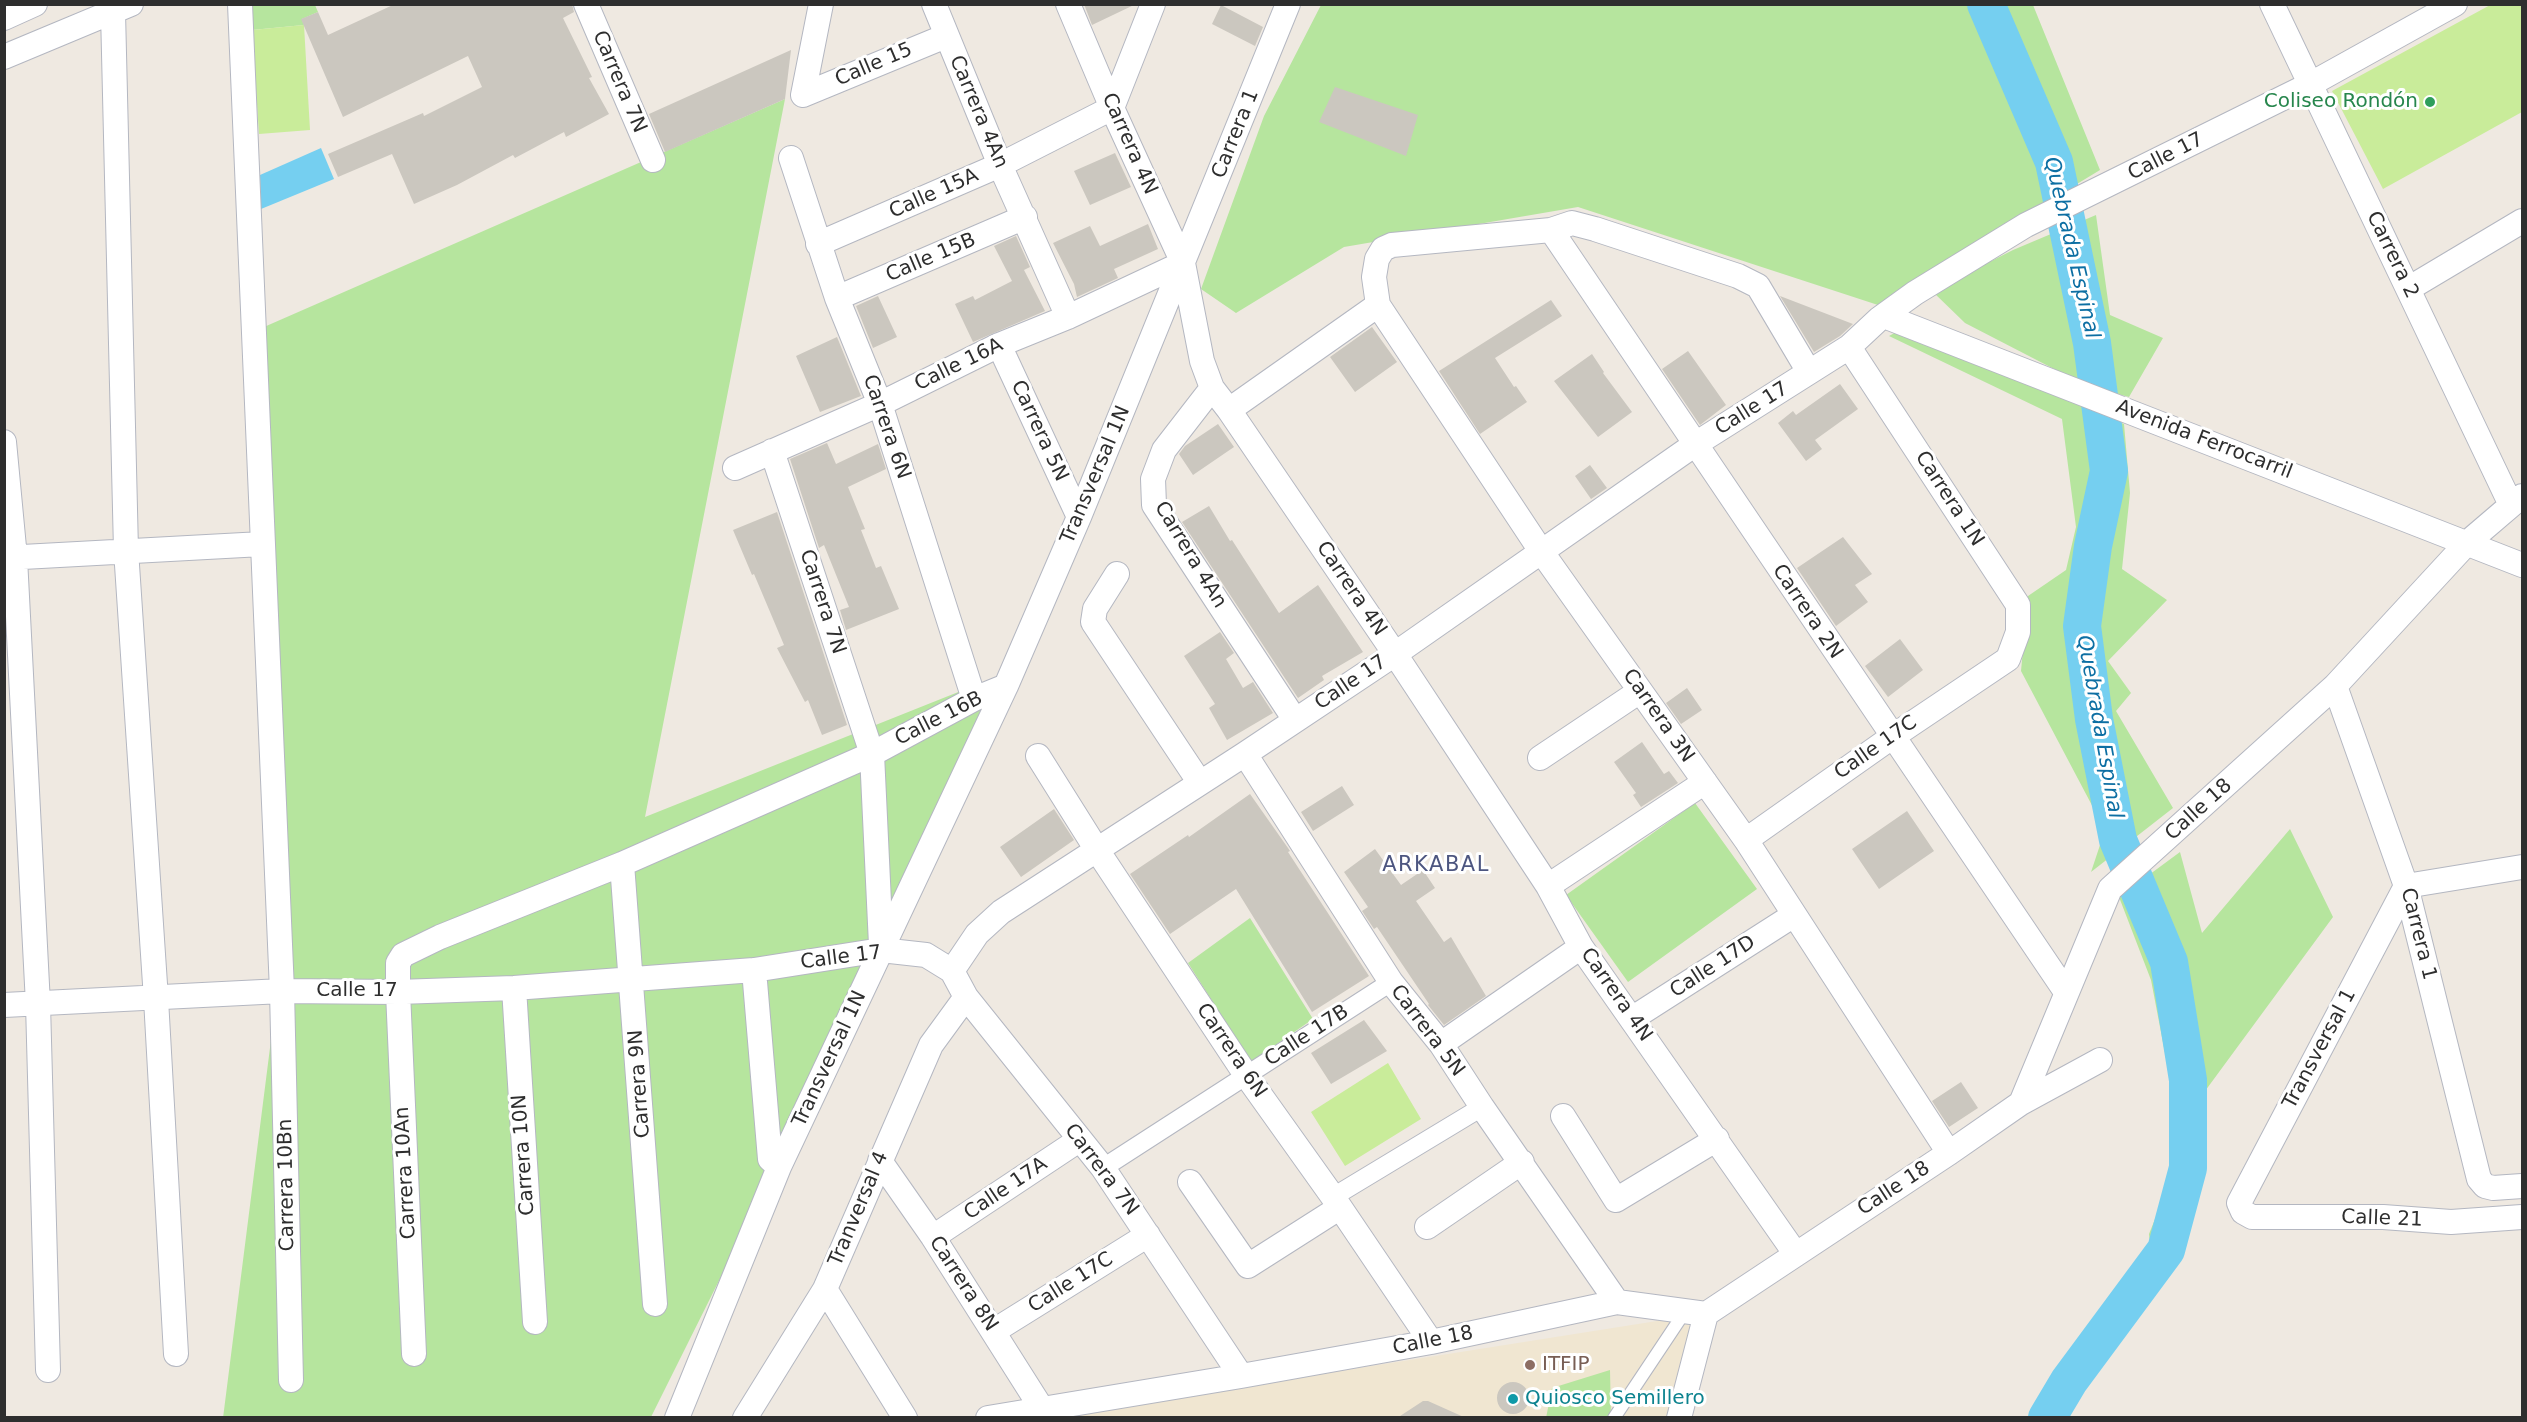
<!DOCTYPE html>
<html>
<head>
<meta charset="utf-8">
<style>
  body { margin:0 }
  #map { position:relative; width:2527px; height:1422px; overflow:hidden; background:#efe9e1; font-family:"DejaVu Sans",sans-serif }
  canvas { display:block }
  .frame { position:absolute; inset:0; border:6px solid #2e2e2e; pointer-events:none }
</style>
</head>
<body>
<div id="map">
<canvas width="2527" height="1422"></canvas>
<div class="frame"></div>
</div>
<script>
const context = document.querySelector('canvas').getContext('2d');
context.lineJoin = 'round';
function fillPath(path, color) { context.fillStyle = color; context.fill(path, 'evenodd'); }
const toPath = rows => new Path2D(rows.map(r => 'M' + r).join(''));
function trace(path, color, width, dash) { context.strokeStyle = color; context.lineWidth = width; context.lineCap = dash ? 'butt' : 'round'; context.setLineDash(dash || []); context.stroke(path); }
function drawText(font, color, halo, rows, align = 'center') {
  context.font = font + ' "DejaVu Sans",sans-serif'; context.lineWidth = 6; context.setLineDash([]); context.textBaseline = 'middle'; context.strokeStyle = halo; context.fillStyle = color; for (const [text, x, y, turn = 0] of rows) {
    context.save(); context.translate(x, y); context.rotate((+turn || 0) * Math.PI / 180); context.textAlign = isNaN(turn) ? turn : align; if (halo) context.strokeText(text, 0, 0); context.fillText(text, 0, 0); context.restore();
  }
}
const education = toPath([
  [1695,1315,1669,1417,1039,1418,1467,1351]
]);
const green = toPath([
  [250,5,315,5,318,12,302,19,304,25,252,30],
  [1321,5,2033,5,2100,170,1878,305,1578,207,1344,247,1236,313,1201,289,1264,116],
  [785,99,645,817,1026,665,651,1417,223,1418,280,969,248,334],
  [2096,215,2110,315,2163,338,2129,397,2087,386,1965,323,1932,291,2013,250],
  [1900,330,2124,424,2130,493,2122,569,2167,600,2108,661,2131,693,2116,711,2173,808,2091,872,2105,830,2021,671,2028,596,2066,570,2076,527,2062,419,1889,336],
  [1695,803,1757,889,1628,982,1566,895],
  [2290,829,2333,917,2197,1102,2192,1220,2155,1296,2149,1234,2170,1182,2169,1074,2151,980,2119,897,2180,852,2202,933],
  [1250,918,1313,1019,1251,1062,1188,963],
  [1610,1370,1611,1417,1546,1418,1552,1388]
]);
const pitch = toPath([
  [2492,4,2522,5,2522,112,2383,189,2332,91],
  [304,25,310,130,259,134,252,30],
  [1388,1063,1421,1119,1345,1166,1311,1112]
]);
const water = toPath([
  [321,148,334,179,261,209,260,175]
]);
const river = toPath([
  [1986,4,2054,162,2092,343,2109,471,2093,546,2082,626,2094,719,2118,840,2169,962,2188,1080,2188,1168,2166,1250,2069,1381,2047,1418]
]);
const building = toPath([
  [395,4,572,4,574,12,563,18,592,77,589,78,609,114,566,137,564,132,515,158,513,155,457,185,414,204,392,154,338,177,328,154,423,113,424,116,482,87,468,56,343,117,301,19,318,12,328,35],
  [1084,4,1136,4,1092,25],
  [1221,5,1263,27,1255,46,1212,24],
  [791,50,785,99,665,152,649,114],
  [1335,87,1418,115,1406,156,1319,122],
  [1115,153,1131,187,1090,205,1074,171],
  [1148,224,1158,249,1114,269,1118,278,1077,297,1074,284,1053,243,1090,226,1100,246],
  [1016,236,1030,267,1024,270,1045,311,973,342,955,304,973,296,975,300,1012,281,994,246],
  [878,296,897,337,873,348,856,306],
  [1780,296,1853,324,1840,336,1814,352],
  [1551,300,1562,316,1495,358,1514,387,1516,386,1527,402,1480,434,1439,371],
  [1372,327,1397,362,1355,392,1330,357],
  [837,337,861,396,820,412,796,356],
  [1688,351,1726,405,1700,425,1662,369],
  [1592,354,1604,372,1603,373,1632,412,1598,437,1554,381],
  [1840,384,1858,409,1815,440,1822,449,1806,461,1778,423,1793,411,1796,415],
  [1218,424,1234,447,1193,475,1179,454,1185,446],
  [827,443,836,464,878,444,886,469,848,487,865,529,861,530,876,568,881,566,899,609,846,630,840,610,849,607,824,545,819,548,790,459],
  [1590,465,1607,488,1591,499,1575,476],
  [1209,506,1230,541,1232,540,1279,613,1318,585,1363,652,1322,676,1324,680,1298,698,1182,522],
  [777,512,847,725,822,735,808,700,805,702,777,648,784,645,754,574,752,575,733,530],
  [1843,537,1872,574,1855,585,1868,602,1836,626,1797,568],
  [1220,632,1234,653,1226,659,1243,688,1253,682,1273,713,1227,740,1209,708,1215,704,1184,656],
  [1900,639,1923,670,1888,697,1865,666],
  [1687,688,1702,710,1681,724,1666,703],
  [1642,742,1664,774,1669,771,1678,783,1641,807,1633,795,1636,793,1614,762],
  [1342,786,1354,805,1313,831,1301,812],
  [1250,794,1288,848,1290,851,1288,852,1369,976,1312,1012,1236,889,1170,934,1130,874,1188,835,1189,837],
  [1054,809,1074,840,1021,877,1000,847],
  [1907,811,1934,851,1879,889,1852,849],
  [1375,849,1401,885,1423,870,1435,888,1416,901,1444,942,1451,937,1486,996,1444,1025,1428,1005,1429,1004,1377,927,1374,929,1362,911,1368,907,1344,872],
  [1364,1020,1387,1051,1331,1084,1311,1053],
  [1961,1082,1978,1108,1949,1127,1932,1101],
  '1497 1398a16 16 0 1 1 32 0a16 16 0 1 1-32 0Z',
  [1423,1401,1428,1401,1466,1418,1397,1418]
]);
const service = toPath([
  [1614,1418,1686,1310]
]);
const pedestrian = toPath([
  [1103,1168,1391,982],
  [1333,1197,1482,1107]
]);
const minor = toPath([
  [107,4,113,12,126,550,156,999,176,1354],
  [240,4,282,991,291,1380],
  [586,4,653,160],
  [934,4,1000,165,1068,317],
  [1068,4,1112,108,1183,263,1202,361,1212,388,1229,410,1395,654,1548,886,1581,947,1795,1253],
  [2272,4,2511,505],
  [4,18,35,4],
  [4,57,131,4],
  [803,95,946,36],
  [803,95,821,4],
  [791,158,837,298,880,404,974,699],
  [1551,230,2066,992],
  [818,244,1000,165,1112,108,1153,4],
  [2408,289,2522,221],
  [837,298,1025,217],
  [1884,316,2522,565],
  [999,345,1079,517],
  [1809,372,1758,286,1738,276,1595,229,1572,223,1551,230,1392,245,1383,249,1377,259,1374,277,1378,305,1541,551,1746,840,1949,1153],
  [1212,388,1164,450,1153,479,1154,505,1295,720],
  [1229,410,1378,305],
  [4,442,15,558,38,1004,48,1370],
  [772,451,872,754,881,945],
  [735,468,880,404,999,345,1068,317,1183,263],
  [4,558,262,544],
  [1117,574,1095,609,1093,622,1200,783],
  [2335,686,2406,886,2479,1179,2485,1186,2493,1188,2522,1186],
  [1245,754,1391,982,1441,1044,1482,1107,1617,1302],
  [1038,756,1097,850,1246,1075,1333,1197,1431,1342],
  [1540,758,1640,691],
  [1746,840,1892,737,2008,659,2018,632,2018,605,1849,347],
  [622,864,655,1304],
  [2522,867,2406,886,2239,1203,2243,1212,2252,1217,2383,1217,2451,1222,2522,1217],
  [1548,886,1705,782],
  [754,970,770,1159,779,1167],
  [952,971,977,934,1001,912,1245,754,1395,654,1694,445,1849,347,1879,319,1915,293,2026,225,2309,85,2455,4],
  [514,988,535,1322],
  [4,1005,282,991,398,992,514,988,754,970,881,950,926,955,952,971,966,997,1103,1168,1241,1376],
  [1633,1018,1794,915],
  [1441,1044,1581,947],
  [2021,1103,2110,889,2335,686,2467,543,2522,496],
  [1563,1116,1616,1200,1717,1139],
  [880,1161,933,1237,1042,1409],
  [1190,1182,1248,1266,1339,1208],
  [1427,1227,1522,1162],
  [933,1237,1079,1140],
  [825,1289,905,1418],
  [994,1331,1148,1235],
  [414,1354,398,992,398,963,403,955,440,937,622,864,872,754,974,699,1006,686],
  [677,1418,779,1167,1006,686,1079,517,1288,4],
  [745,1418,825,1289,931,1045,966,997],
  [988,1418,1241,1376,1431,1342,1617,1302,1706,1314,1949,1153,2021,1103,2100,1060],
  [1679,1418,1706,1314]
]);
const markers = [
  [2430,102,6,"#2e9e5b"],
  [1530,1365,6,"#8d6e63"],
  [1513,1399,6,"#0f9aa8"]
];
const streetNames = [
  ["Calle 15",874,65,-23],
  ["Carrera 7N",619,82,67],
  ["Carrera 4An",978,112,67],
  ["Carrera 1",1236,134,-68],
  ["Carrera 4N",1129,144,66],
  ["Calle 17",2166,157,-27],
  ["Calle 15A",934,194,-24],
  ["Carrera 2",2392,255,64],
  ["Calle 15B",931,258,-23],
  ["Calle 16A",959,365,-26],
  ["Calle 17",1752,409,-32],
  ["Carrera 6N",886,427,71],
  ["Carrera 5N",1039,431,65],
  ["Avenida Ferrocarril",2204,440,21],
  ["Transversal 1N",1096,475,-67],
  ["Carrera 1N",1949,499,57],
  ["Carrera 4An",1190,555,59],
  ["Carrera 4N",1351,589,56],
  ["Carrera 7N",822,602,72],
  ["Carrera 2N",1807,612,56],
  ["Calle 17",1351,683,-34],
  ["Carrera 3N",1658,716,55],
  ["Calle 16B",939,719,-27],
  ["Calle 17C",1876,748,-35],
  ["Calle 18",2199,810,-42],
  ["Carrera 1",2418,934,76],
  ["Calle 17",841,958,-7],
  ["Calle 17D",1713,967,-33],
  ["Calle 17",357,991],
  ["Carrera 4N",1616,995,55],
  ["Carrera 5N",1427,1031,53],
  ["Calle 17B",1307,1036,-33],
  ["Transversal 1",2320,1049,-62],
  ["Carrera 6N",1231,1051,56],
  ["Transversal 1N",830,1059,-65],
  ["Carrera 9N",640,1084,-94],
  ["Carrera 10N",524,1155,-94],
  ["Carrera 7N",1101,1170,53],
  ["Carrera 10An",406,1173,-93],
  ["Carrera 10Bn",287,1185,-91],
  ["Calle 17A",1006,1189,-34],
  ["Calle 18",1894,1189,-33],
  ["Tranversal 4",859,1209,-67],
  ["Calle 21",2382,1219,2],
  ["Calle 17C",1071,1283,-32],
  ["Carrera 8N",963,1284,57],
  ["Calle 18",1433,1341,-11]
];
const leisureNames = [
  ["Coliseo Rondón",2418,102]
];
const educationNames = [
  ["ITFIP",1542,1365]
];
const cultureNames = [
  ["Quiosco Semillero",1525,1399]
];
const waterNames = [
  ["Quebrada Espinal",2071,248,77],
  ["Quebrada Espinal",2099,727,80]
];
const neighbourhoodNames = [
  ["ARKABAL",1436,866]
];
fillPath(education, '#f0e6d1');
fillPath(green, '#b6e59e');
fillPath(pitch, '#c9ec9a');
fillPath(water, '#75cff0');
trace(river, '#75cff0', 38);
fillPath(building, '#cbc7bf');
trace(service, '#b4b7c1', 14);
trace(pedestrian, '#b4b7c1', 20);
trace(minor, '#b4b7c1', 26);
trace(service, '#fff', 12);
trace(pedestrian, '#fff', 18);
trace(minor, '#fff', 24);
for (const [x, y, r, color] of markers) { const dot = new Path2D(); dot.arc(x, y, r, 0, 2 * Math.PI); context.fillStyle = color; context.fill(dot); trace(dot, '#fff', 2); }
drawText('20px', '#2e2e2e', '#fff', streetNames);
drawText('20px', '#27864d', '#fff', leisureNames, 'right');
drawText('20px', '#785e54', '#fff', educationNames, 'left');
drawText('20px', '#0d838f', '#fff', cultureNames, 'left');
drawText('italic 21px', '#0d6fa3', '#fff', waterNames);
context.letterSpacing = '1.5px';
drawText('21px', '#4d5680', '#fff', neighbourhoodNames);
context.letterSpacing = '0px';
</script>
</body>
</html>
